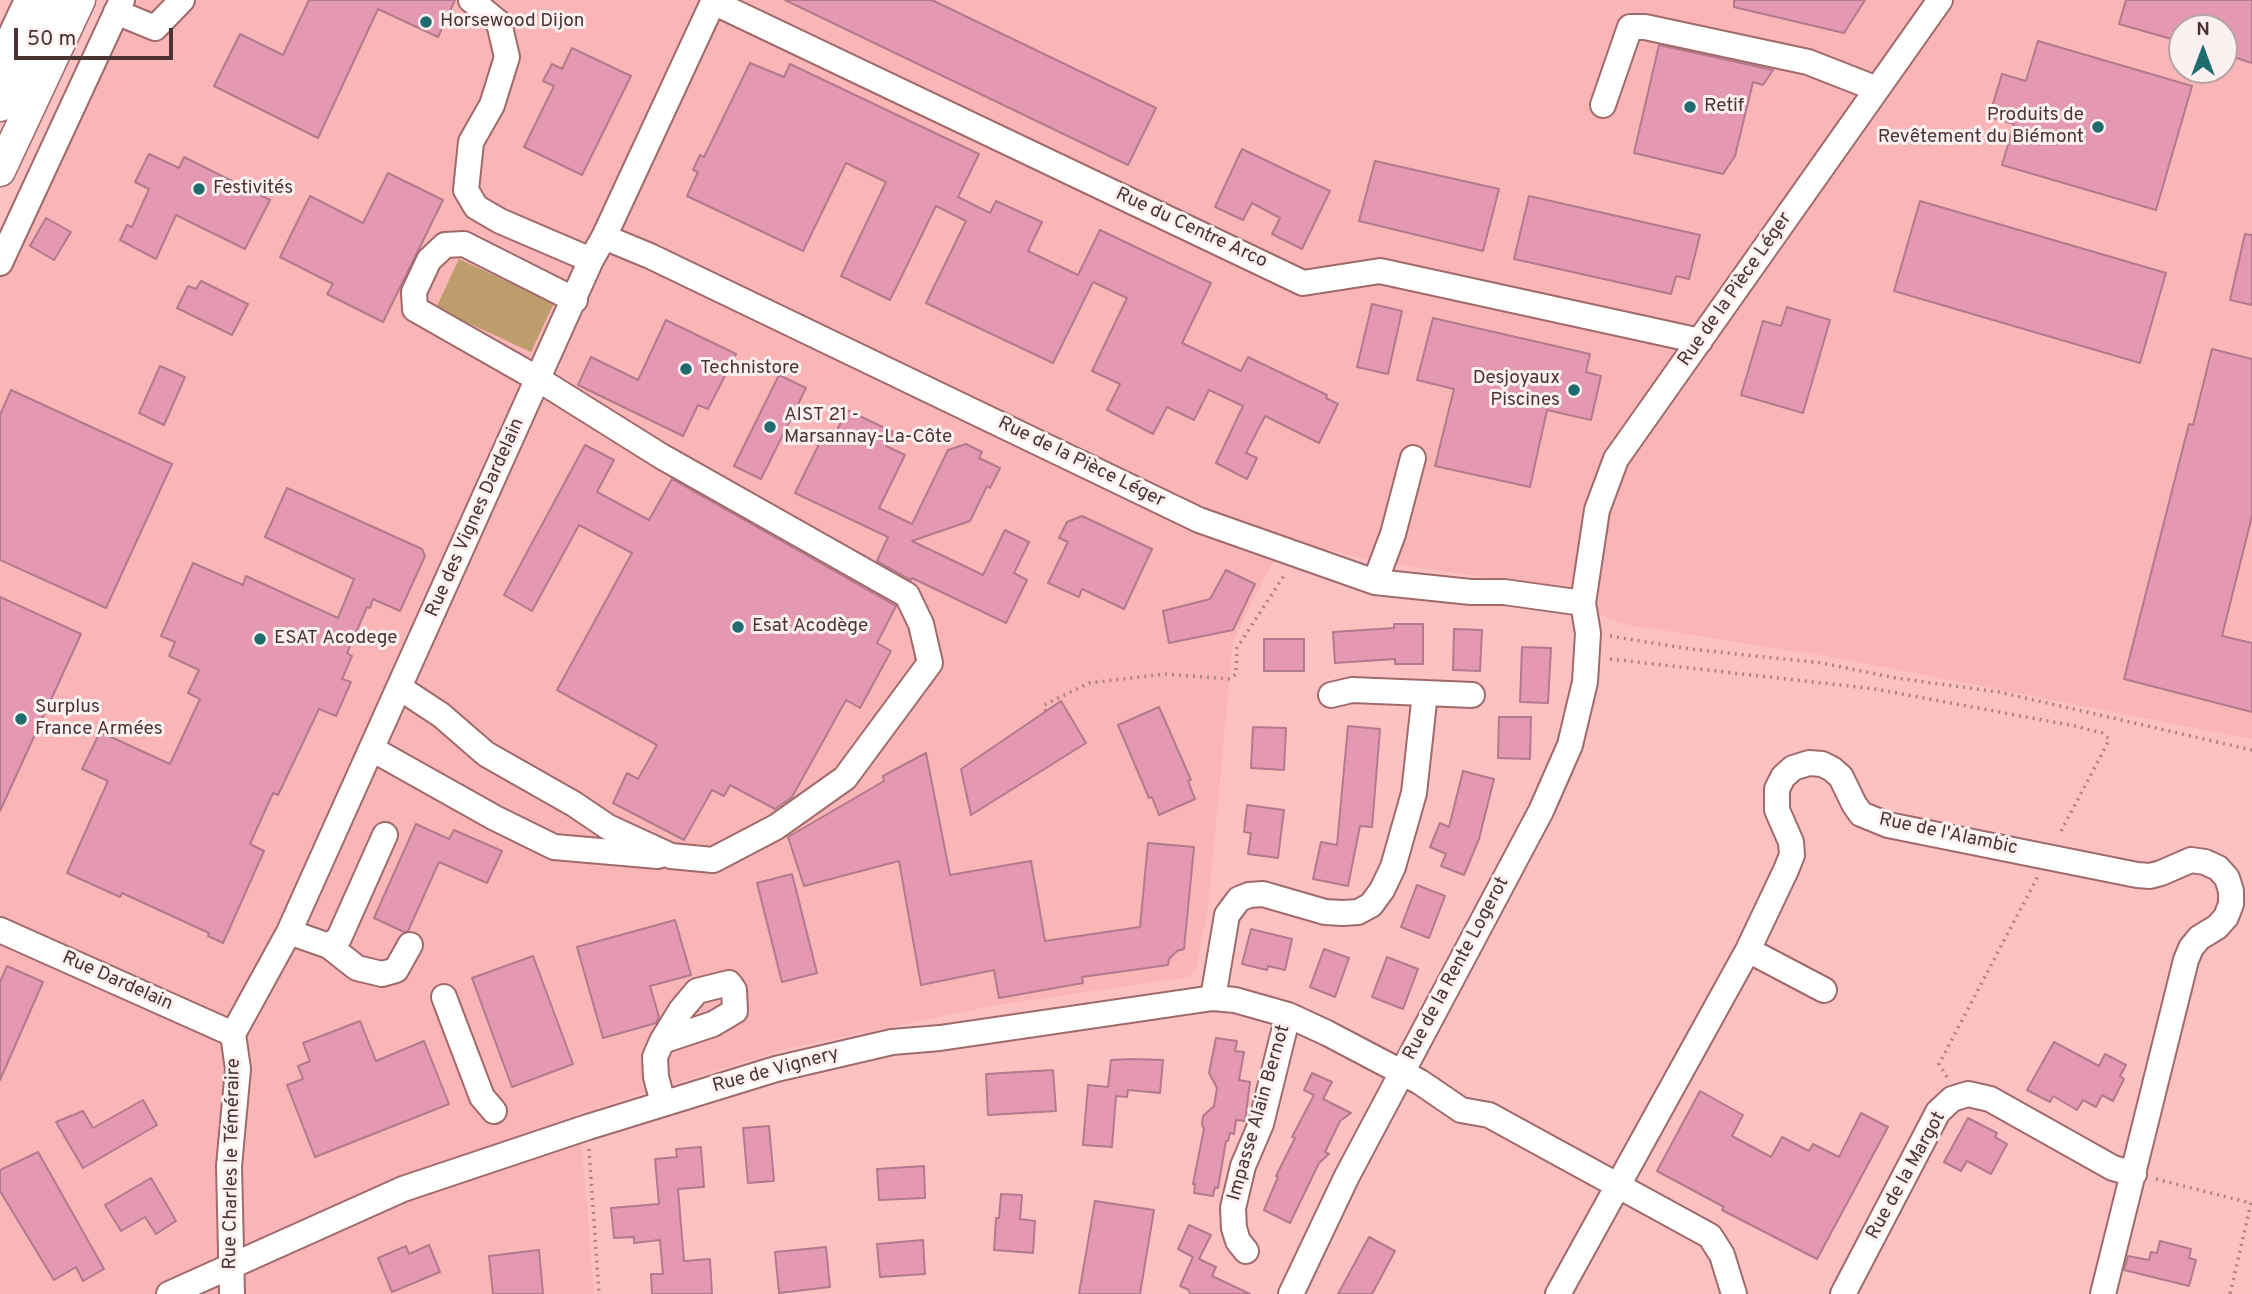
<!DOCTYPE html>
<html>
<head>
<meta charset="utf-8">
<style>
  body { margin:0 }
  #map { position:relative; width:2252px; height:1294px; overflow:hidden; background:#fdc1c1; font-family:Overpass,sans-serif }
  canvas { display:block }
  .north { position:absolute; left:2168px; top:14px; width:70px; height:70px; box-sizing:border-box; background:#fdf0f0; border:2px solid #b6a4a4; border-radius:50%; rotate:0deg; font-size:19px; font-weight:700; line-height:28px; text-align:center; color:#4b3333 }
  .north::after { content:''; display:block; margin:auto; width:24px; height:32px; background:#1f6c6e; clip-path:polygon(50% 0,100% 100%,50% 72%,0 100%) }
  .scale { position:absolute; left:14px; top:28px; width:159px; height:32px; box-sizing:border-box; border:4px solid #4b3333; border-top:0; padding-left:9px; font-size:21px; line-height:24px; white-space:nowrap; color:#4b3333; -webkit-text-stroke:5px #fdf0f0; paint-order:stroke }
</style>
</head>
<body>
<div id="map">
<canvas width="2252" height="1294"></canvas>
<div class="north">N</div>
<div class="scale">50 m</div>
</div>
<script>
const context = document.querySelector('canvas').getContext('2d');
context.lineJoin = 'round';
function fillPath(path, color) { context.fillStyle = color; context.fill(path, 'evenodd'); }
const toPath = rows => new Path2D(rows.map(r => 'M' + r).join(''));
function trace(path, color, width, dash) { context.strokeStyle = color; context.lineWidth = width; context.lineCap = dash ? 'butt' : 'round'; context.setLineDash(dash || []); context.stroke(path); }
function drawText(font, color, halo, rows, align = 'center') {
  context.font = font + ' Overpass,sans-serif'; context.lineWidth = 6; context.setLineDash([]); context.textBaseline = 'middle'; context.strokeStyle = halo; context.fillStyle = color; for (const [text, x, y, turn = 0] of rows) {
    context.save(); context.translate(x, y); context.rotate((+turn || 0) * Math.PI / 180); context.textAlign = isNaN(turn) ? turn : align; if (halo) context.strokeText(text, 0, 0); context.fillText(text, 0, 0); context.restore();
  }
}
const built = toPath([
  [109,0,2252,0,2252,739,1838,658,1629,625,1484,577,1376,562,1289,539,1265,576,1233,642,1208,907,1196,968,1189,977,997,1005,789,1048,579,1113,594,1294,0,1294,0,237],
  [2182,28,2224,28,2224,70,2182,70]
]);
const green = toPath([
  [459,259,554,303,531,352,436,308]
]);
const building = toPath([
  [309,0,455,0,438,37,378,9,318,138,214,86,240,34,283,55,309,0],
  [785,0,932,0,1156,108,1128,165,785,0],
  [1734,0,1865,0,1844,33,1734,7,1734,0],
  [2126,0,2252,0,2252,63,2224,54,2224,28,2182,28,2182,42,2119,24,2126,0],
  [2038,41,2192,86,2156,210,2002,165,2014,124,1989,117,2002,74,2026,81,2038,41],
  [1659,45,1773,70,1763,85,1753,82,1735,156,1723,174,1634,153,1659,45],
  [572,48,631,76,582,175,524,147,554,86,543,81,552,64,562,69,572,48],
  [750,63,784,77,790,64,979,154,958,197,990,213,996,201,1042,222,1028,251,1078,275,1100,230,1211,283,1182,343,1241,371,1248,357,1327,395,1326,398,1338,404,1319,443,1265,416,1246,453,1257,458,1247,479,1216,463,1243,406,1209,390,1194,420,1167,407,1153,434,1107,410,1120,384,1092,371,1127,298,1093,282,1053,363,926,303,966,221,936,206,890,300,841,276,886,182,846,163,803,251,687,196,698,172,693,170,700,155,704,157,750,63],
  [1242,149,1330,191,1302,249,1272,234,1280,218,1252,203,1243,220,1215,207,1242,149],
  [149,154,179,168,184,157,270,200,245,249,176,215,156,259,120,240,127,225,132,227,149,189,135,182,149,154],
  [1375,161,1499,189,1483,251,1359,221,1375,161],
  [388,173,443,200,383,322,327,294,333,284,280,257,310,196,363,223,388,173],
  [1529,196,1700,235,1689,279,1676,276,1671,294,1514,259,1529,196],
  [1920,201,2166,273,2140,363,1894,291,1920,201],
  [46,218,71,232,54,260,30,246,46,218],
  [2245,234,2252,235,2252,305,2230,300,2245,234],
  [201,281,248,304,232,335,177,308,188,286,196,289,201,281],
  [1372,304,1402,311,1388,374,1357,367,1372,304],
  [1787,307,1830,320,1803,413,1741,395,1763,321,1781,326,1787,307],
  [1433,318,1590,354,1586,372,1601,376,1591,420,1547,410,1530,487,1435,466,1454,389,1417,380,1433,318],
  [666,320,736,354,708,409,698,405,683,436,578,385,591,357,638,380,666,320],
  [2212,349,2252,359,2252,516,2222,636,2252,643,2252,712,2124,679,2189,424,2193,425,2212,349],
  [160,366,185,377,164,425,139,413,160,366],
  [779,375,806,388,761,479,734,466,779,375],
  [11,390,172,464,106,608,0,560,0,415,11,390],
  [847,410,893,432,886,446,905,455,879,508,912,524,948,450,966,444,982,452,979,458,1000,468,990,488,987,486,970,521,912,541,983,575,1005,530,1029,542,1014,573,1027,580,1006,623,912,578,911,580,877,561,888,537,795,493,822,438,831,442,847,410],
  [585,445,614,460,597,492,649,520,672,479,896,606,877,643,891,651,860,708,846,700,792,797,775,809,730,785,724,796,712,790,684,840,613,803,627,773,638,779,657,745,557,690,632,553,579,525,532,611,504,595,585,445],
  [287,488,422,549,425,556,400,611,373,599,370,608,367,607,347,653,352,656,342,679,351,682,336,716,319,709,278,795,273,793,250,844,264,851,223,943,208,936,209,933,122,893,120,897,67,873,108,781,82,769,100,732,170,764,200,699,188,693,199,670,169,656,175,642,161,636,193,563,243,585,246,576,338,618,354,579,265,537,287,488],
  [1082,516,1152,549,1124,609,1082,589,1079,597,1048,583,1068,542,1059,538,1067,522,1082,516],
  [1226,570,1255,584,1233,630,1169,643,1163,611,1210,599,1226,570],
  [0,597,81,634,0,811,0,597],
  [1394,624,1423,624,1423,664,1395,664,1395,659,1335,663,1333,632,1394,628,1394,624],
  [1454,629,1482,630,1480,671,1453,670,1454,629],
  [1264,639,1304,639,1304,671,1264,671,1264,639],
  [1522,647,1551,648,1548,703,1520,702,1522,647],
  [1061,701,1086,743,971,815,961,769,1061,701],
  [1159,707,1191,780,1188,781,1195,799,1159,815,1152,797,1149,798,1118,725,1159,707],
  [1499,717,1531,717,1530,759,1498,758,1499,717],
  [1348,726,1380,729,1372,827,1360,826,1348,886,1313,879,1321,842,1337,845,1348,726],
  [1253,727,1286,728,1284,770,1251,768,1253,727],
  [926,753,950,875,1031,861,1045,941,1140,927,1148,843,1194,847,1184,949,1177,951,1169,959,1168,965,1082,977,1083,983,999,998,994,970,921,985,899,861,804,886,788,837,884,781,883,776,926,753],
  [1463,771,1494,779,1479,839,1464,875,1441,866,1446,854,1430,847,1440,823,1449,827,1463,771],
  [1247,805,1284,810,1278,858,1248,854,1251,833,1244,832,1247,805],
  [416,824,449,839,454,830,502,851,487,883,439,862,408,931,404,932,374,918,416,824],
  [792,874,817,973,782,982,757,883,792,874],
  [1417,885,1445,896,1429,938,1401,927,1417,885],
  [675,920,691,975,650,986,659,1017,656,1023,603,1038,577,947,675,920],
  [1251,929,1292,939,1285,970,1268,966,1267,970,1242,964,1251,929],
  [1324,949,1349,958,1335,997,1310,987,1324,949],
  [533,956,573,1064,512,1087,472,978,533,956],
  [1387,957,1418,969,1403,1009,1372,997,1387,957],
  [7,966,43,982,0,1080,0,982,7,966],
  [360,1021,376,1061,424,1041,449,1104,315,1157,287,1085,303,1079,298,1066,310,1061,303,1043,360,1021],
  [1216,1038,1237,1041,1235,1051,1244,1052,1239,1080,1250,1082,1245,1121,1236,1120,1234,1134,1230,1133,1228,1141,1226,1141,1218,1188,1215,1187,1213,1196,1194,1193,1195,1184,1193,1184,1204,1129,1202,1125,1203,1116,1214,1106,1217,1088,1209,1073,1216,1038],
  [2054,1042,2099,1066,2105,1054,2126,1065,2120,1076,2124,1079,2113,1101,2102,1095,2096,1107,2083,1100,2077,1110,2053,1096,2050,1102,2027,1090,2054,1042],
  [1132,1059,1163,1060,1160,1093,1128,1090,1127,1097,1116,1096,1112,1147,1083,1145,1088,1085,1108,1087,1111,1060,1132,1059],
  [1053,1070,1056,1111,988,1115,986,1074,1053,1070],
  [1312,1073,1332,1082,1323,1099,1351,1113,1340,1121,1325,1152,1329,1154,1319,1163,1290,1223,1264,1210,1278,1177,1276,1176,1295,1138,1292,1137,1314,1095,1304,1090,1312,1073],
  [1700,1091,1743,1115,1732,1136,1771,1157,1782,1137,1809,1151,1813,1144,1839,1157,1861,1113,1888,1127,1817,1259,1722,1210,1724,1207,1657,1171,1700,1091],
  [143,1100,157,1125,83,1168,56,1122,83,1111,93,1128,143,1100],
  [1968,1118,1997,1133,1995,1137,2007,1144,1991,1174,1967,1161,1961,1171,1944,1162,1968,1118],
  [769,1126,774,1181,748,1183,743,1128,769,1126],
  [701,1147,704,1187,678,1189,684,1261,710,1259,712,1294,652,1294,651,1274,663,1274,660,1240,634,1243,634,1237,614,1238,611,1208,659,1204,655,1159,677,1157,676,1149,701,1147],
  [38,1152,104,1269,83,1281,76,1267,54,1280,0,1191,0,1170,38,1152],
  [924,1166,925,1198,879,1200,877,1169,924,1166],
  [151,1178,176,1221,156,1234,145,1217,121,1231,105,1205,151,1178],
  [1001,1194,1022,1195,1020,1219,1035,1221,1033,1253,994,1250,996,1218,999,1218,1001,1194],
  [1095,1201,1154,1210,1140,1294,1079,1294,1095,1201],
  [1189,1225,1211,1235,1199,1259,1216,1267,1212,1276,1250,1294,1190,1294,1189,1290,1180,1286,1193,1257,1178,1249,1189,1225],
  [1369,1237,1395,1251,1372,1294,1338,1294,1369,1237],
  [923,1240,925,1274,880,1277,877,1244,923,1240],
  [2160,1241,2191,1249,2189,1258,2196,1260,2189,1286,2124,1270,2128,1256,2149,1260,2151,1252,2157,1253,2160,1241],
  [429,1245,440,1272,392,1292,378,1258,406,1246,409,1254,429,1245],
  [826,1247,830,1287,779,1293,775,1252,826,1247],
  [539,1250,543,1294,493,1294,489,1256,539,1250]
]);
const path = toPath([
  [1610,636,1690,649,1822,663,1896,678,1999,692,2252,750],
  [1610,659,1875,689,2075,726,2102,733,2109,739,2106,746,2059,835],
  [1046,711,1044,705,1089,683,1164,674,1230,679,1236,674,1237,648,1285,574],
  [1947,1077,1939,1064,2038,876],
  [589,1149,599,1294],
  [2156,1179,2251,1203,2230,1294]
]);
const minor = toPath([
  [471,0,499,23,507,57,492,105,471,142,466,190,476,207,500,221,591,260],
  [713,2,1303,283,1380,271,1700,341],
  [116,12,155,28,182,0],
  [0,58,27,0],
  [1603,105,1630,27,1645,27,1808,62,1877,89],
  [604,237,650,256,1199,520,1375,582,1471,592,1504,592,1583,603],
  [0,263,122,0],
  [1375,582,1393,534,1413,458],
  [400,688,441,715,486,754,574,804,608,827,671,856,713,860,776,827,845,778,930,663,921,624,907,595,661,456,538,379,415,309,414,292,429,260,445,245,464,244,575,300],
  [1425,693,1472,695],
  [372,749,495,818,554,847,658,856],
  [0,930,233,1034],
  [289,932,329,946,339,938,385,835],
  [329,946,357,968,382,974,396,970,410,945],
  [1748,950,1824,990],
  [444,997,482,1097,494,1111],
  [1213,998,1227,915,1239,899,1249,895,1263,894,1325,912,1343,913,1358,912,1371,905,1382,890,1393,867,1414,793,1425,693,1352,690,1331,695],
  [233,1034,289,932,591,260,604,237,714,0],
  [662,1041,713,1024,735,1011,734,990,729,983,697,991,681,1010,662,1041,655,1057,656,1077,663,1103],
  [1246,1251,1238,1241,1234,1228,1233,1208,1243,1166,1261,1124,1288,1015],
  [169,1294,403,1189,588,1127,776,1069,892,1042,940,1038,1213,998,1235,1000,1288,1015,1327,1033,1420,1082,1461,1110,1489,1115,1710,1236,1722,1255,1734,1294],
  [232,1294,229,1166,238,1069,233,1034],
  [1291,1294,1347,1176,1541,811,1570,745,1585,682,1588,633,1583,603,1597,510,1616,459,1940,0],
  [1558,1294,1748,950,1786,870,1792,855,1791,842,1777,810,1777,789,1783,777,1793,768,1809,763,1822,764,1832,769,1841,777,1854,804,1861,814,1888,825,2137,875,2150,876,2161,873,2191,860,2205,862,2218,868,2227,878,2231,891,2231,904,2226,917,2217,927,2199,938,2191,948,2186,960,2103,1294],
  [1843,1294,1938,1112,1952,1099,1968,1094,1990,1099,2113,1168,2134,1174]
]);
const major = toPath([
  [0,106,50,0],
  [0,171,80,0]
]);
const markers = [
  [426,22,7,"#1f6c6e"],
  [1690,107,7,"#1f6c6e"],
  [2098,127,7,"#1f6c6e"],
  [199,189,7,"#1f6c6e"],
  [686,369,7,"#1f6c6e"],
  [1574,390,7,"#1f6c6e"],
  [770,427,7,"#1f6c6e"],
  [738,627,7,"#1f6c6e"],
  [260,639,7,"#1f6c6e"],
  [21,719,7,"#1f6c6e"]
];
const poiNames = [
  ["Horsewood Dijon",440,22],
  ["Retif",1704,107],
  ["Produits de",2084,116,"right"],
  ["Revêtement du Biémont",2084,138,"right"],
  ["Festivités",213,189],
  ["Technistore",700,369],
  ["Desjoyaux",1560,379,"right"],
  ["Piscines",1560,401,"right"],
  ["AIST 21 -",784,416],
  ["Marsannay-La-Côte",784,438],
  ["Esat Acodège",752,627],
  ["ESAT Acodege",274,639],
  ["Surplus",35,708],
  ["France Armées",35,730]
];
const streetNames = [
  ["Rue du Centre Arco",1191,229,25],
  ["Rue de la Pièce Léger",1736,290,-55],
  ["Rue de la Pièce Léger",1081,463,26],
  ["Rue des Vignes Dardelain",476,518,-66],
  ["Rue de l'Alambic",1948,835,12],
  ["Rue de la Rente Logerot",1457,969,-62],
  ["Rue Dardelain",117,982,24],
  ["Rue de Vignery",776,1071,-15],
  ["Impasse Alain Bernot",1260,1113,-74],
  ["Rue Charles le Téméraire",233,1164,-89],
  ["Rue de la Margot",1907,1176,-61]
];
fillPath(built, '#fab5b6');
fillPath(green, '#bd9d6c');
fillPath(building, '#e598b2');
trace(building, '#b17b8d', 2);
trace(minor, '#a06a6b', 28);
trace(major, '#a06a6b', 33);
trace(path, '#ae8282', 3.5, [2, 5]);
trace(minor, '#fff', 24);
trace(major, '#fff', 30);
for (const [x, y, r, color] of markers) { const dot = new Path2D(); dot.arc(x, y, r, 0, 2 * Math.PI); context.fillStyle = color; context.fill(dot); trace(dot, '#fdf0f0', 2.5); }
drawText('19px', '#4b3333', '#fdf0f0', poiNames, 'left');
drawText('19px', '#4b3333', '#fdf0f0', streetNames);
</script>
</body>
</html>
